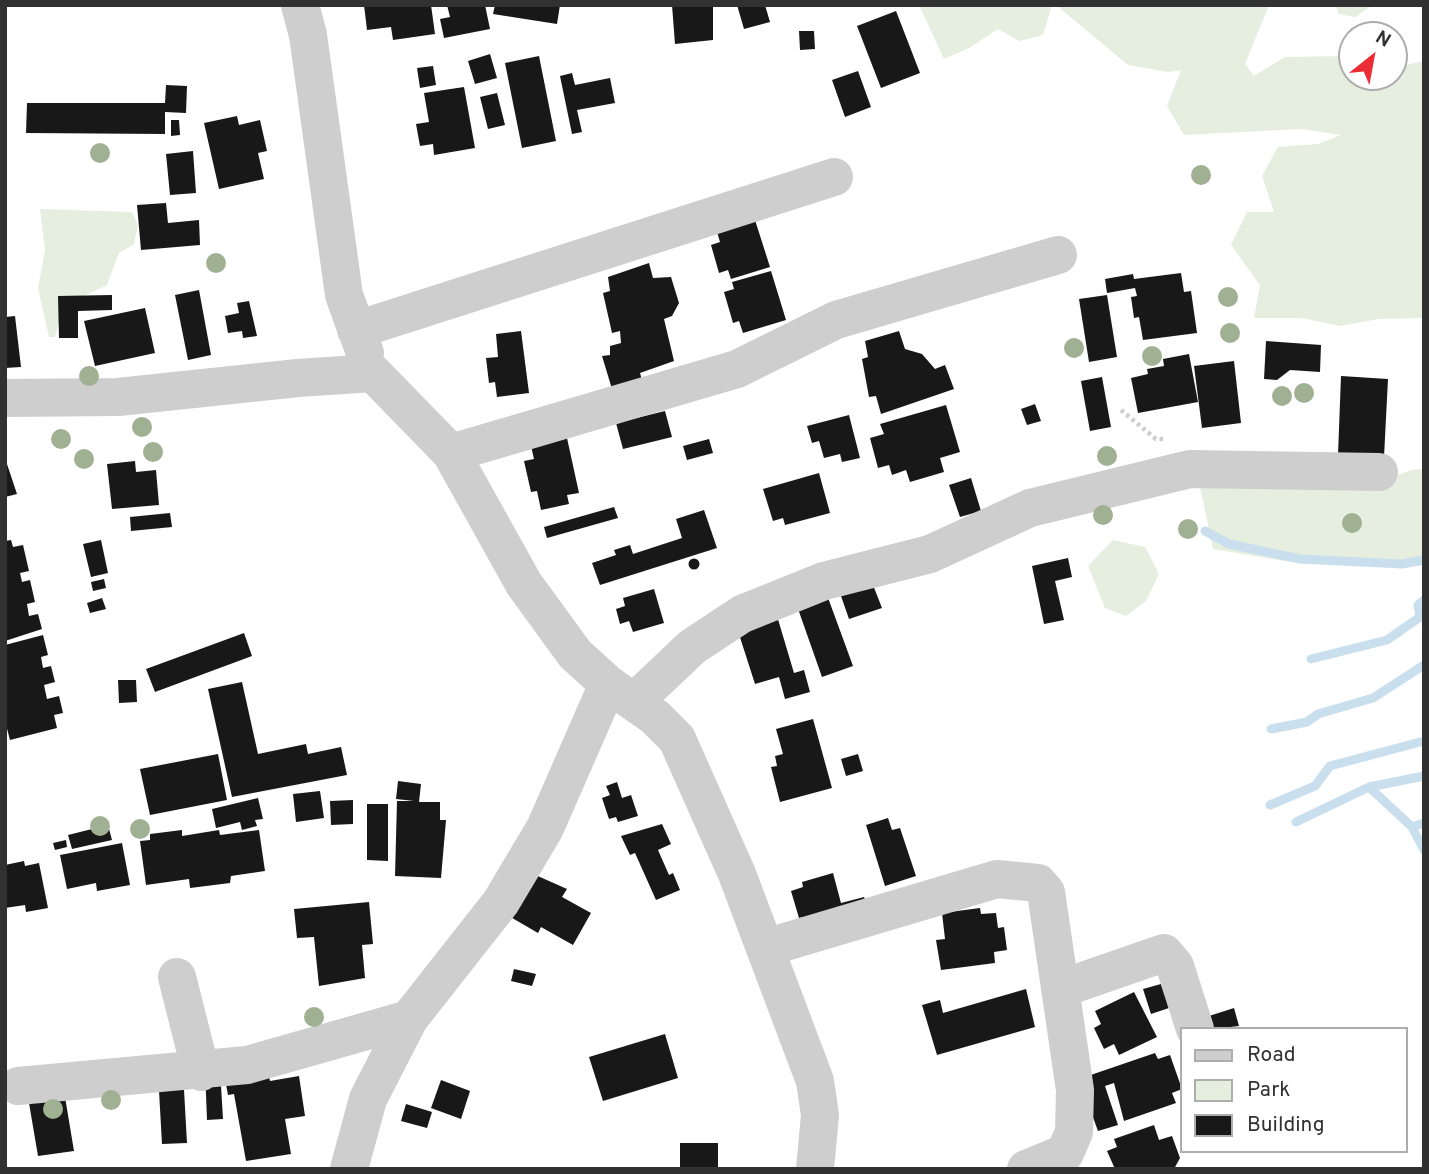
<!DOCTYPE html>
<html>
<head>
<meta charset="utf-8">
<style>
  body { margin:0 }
  #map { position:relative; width:1429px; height:1174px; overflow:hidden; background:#fff; font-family:Overpass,sans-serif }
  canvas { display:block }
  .frame { position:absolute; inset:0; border:7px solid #313131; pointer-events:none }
  .legend { position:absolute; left:1180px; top:1027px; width:228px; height:126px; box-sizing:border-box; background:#fff; border:2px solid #adadad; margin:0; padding:9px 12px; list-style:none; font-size:21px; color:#313131 }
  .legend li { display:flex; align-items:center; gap:14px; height:35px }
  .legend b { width:35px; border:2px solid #adadad }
  .north { position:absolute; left:1338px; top:21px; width:70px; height:70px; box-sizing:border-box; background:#fff; border:2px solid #adadad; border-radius:50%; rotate:31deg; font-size:19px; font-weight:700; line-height:28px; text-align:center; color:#313131 }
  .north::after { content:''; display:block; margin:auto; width:24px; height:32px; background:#ed2d36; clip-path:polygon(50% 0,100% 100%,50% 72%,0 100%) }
</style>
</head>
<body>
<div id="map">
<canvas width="1429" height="1174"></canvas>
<div class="frame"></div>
<ul class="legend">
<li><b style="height:9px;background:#cecece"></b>Road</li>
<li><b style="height:19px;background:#e6eedf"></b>Park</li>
<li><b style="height:19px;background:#181818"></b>Building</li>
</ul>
<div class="north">N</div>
</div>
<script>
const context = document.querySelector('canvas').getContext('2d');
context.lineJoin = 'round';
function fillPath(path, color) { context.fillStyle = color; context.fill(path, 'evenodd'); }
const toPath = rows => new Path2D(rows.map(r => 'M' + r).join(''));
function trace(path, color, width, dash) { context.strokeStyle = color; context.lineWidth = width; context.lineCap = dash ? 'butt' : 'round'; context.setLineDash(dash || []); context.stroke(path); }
const green = toPath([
  [919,5,1052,5,1043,35,1019,41,998,29,969,48,944,59],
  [1056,5,1269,5,1245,64,1254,76,1285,57,1352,56,1352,77,1394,77,1394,67,1424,61,1424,318,1378,319,1340,326,1302,318,1254,318,1260,285,1231,245,1247,212,1274,212,1262,176,1278,147,1318,144,1341,135,1301,129,1184,135,1167,106,1181,70,1168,72,1128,65],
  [1335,5,1373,5,1355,17,1339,14],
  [40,209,132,212,138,225,134,244,119,253,107,285,64,305,55,337,49,337,38,288,45,250],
  [1424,469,1424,560,1402,564,1297,563,1213,549,1198,477,1382,481,1411,470],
  [1113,540,1145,547,1159,574,1146,601,1126,616,1105,608,1088,566]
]);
const stream = toPath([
  [1205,531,1229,544,1300,559,1402,564,1424,560],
  [1311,659,1387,640,1420,617,1418,605,1424,600],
  [1271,729,1307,722,1318,714,1373,698,1424,665],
  [1369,787,1412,827,1424,850],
  [1270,805,1315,786,1330,766,1424,741],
  [1296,822,1369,787,1424,776],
  [1412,827,1424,823]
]);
const building = toPath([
  [364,5,431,5,435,34,393,40,391,27,367,30],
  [447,5,485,5,490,29,444,38,440,19,450,17],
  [495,5,560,5,557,24,493,14],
  [672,5,713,5,713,40,675,44],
  [737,5,765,5,770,22,744,29],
  [896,11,920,73,881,88,857,26],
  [799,31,814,31,815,49,800,50],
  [490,54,497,78,475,84,468,61],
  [539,56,556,141,522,148,505,63],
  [433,66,436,85,420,88,417,68],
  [858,71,871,107,845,117,832,80],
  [572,73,575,85,610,78,615,103,577,110,582,132,572,134,560,76],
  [166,85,187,86,186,113,165,112,165,134,26,133,27,103,165,103],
  [464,87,475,148,434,155,433,144,420,146,416,124,429,122,424,93],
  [497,93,505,125,488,129,480,97],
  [237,116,239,125,260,120,267,151,258,153,264,179,219,189,204,123],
  [171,120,179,120,180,135,171,136],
  [193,151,196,193,170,195,166,154],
  [166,203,168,223,199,220,200,245,141,250,137,205],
  [755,220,770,267,731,279,728,270,719,273,711,245,720,242,717,232],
  [649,263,653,278,671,277,679,303,672,316,664,319,674,361,640,373,642,380,612,389,602,356,610,355,610,346,621,343,620,331,612,333,603,293,610,291,608,277],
  [771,271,786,320,743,333,739,321,733,323,724,292,734,289,732,282],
  [1181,273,1184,292,1191,291,1197,333,1143,340,1139,317,1134,318,1131,297,1137,296,1135,288,1107,293,1105,279,1133,274,1134,279],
  [199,290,211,355,188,360,175,295],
  [112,295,112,310,78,311,78,338,59,338,58,296],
  [1107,295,1117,357,1089,362,1079,299],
  [249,301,257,336,243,338,242,331,228,333,225,316,239,313,237,303],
  [145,308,155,353,95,366,84,321],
  [15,316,21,367,5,368,5,317],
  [521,331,529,393,497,397,495,382,489,383,486,358,498,357,496,334],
  [899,331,905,349,922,354,935,369,945,365,954,389,881,414,876,396,869,397,862,359,868,357,865,341],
  [1266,341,1321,345,1320,372,1290,370,1277,380,1264,379],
  [1189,354,1198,402,1138,413,1131,378,1148,374,1147,369,1164,366,1163,359],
  [1234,361,1241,423,1202,428,1194,366],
  [1341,376,1388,379,1384,457,1338,455],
  [1102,377,1111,427,1090,431,1081,381],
  [1035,404,1041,421,1027,425,1021,409],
  [946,405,960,452,940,458,944,472,910,482,906,470,892,475,889,465,878,468,870,438,884,434,880,424],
  [665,411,672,437,623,449,616,423],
  [849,415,860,458,842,462,840,454,824,458,819,441,812,443,807,426],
  [567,438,579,493,567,495,569,504,541,510,537,491,531,492,524,461,534,459,531,446],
  [709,439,713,453,687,460,683,446],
  [5,458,17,494,5,497],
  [135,461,136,472,156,470,159,505,112,509,107,464],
  [819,473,830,513,785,525,783,518,773,521,763,489],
  [971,478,981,511,960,517,949,485],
  [614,507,618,518,547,538,544,527],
  [704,510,717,548,600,585,592,563,616,555,614,550,630,545,633,554,682,538,676,519],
  [170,513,172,527,131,531,130,517],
  [11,540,13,547,23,545,29,571,20,573,22,582,30,580,35,602,27,604,29,616,38,614,42,629,5,641,5,541],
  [101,540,108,573,91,577,83,544],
  [1068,558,1072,577,1055,581,1064,620,1044,624,1032,566],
  '688.5 564a5.5 5.5 0 1 1 11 0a5.5 5.5 0 1 1-11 0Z',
  [104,579,106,588,93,591,91,582],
  [873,585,882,608,849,619,841,596],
  [654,589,664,623,633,632,629,621,620,624,616,609,625,606,623,598],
  [827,595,853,666,822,677,797,606],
  [102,598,106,609,90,613,87,603],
  [777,616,794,673,804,670,810,692,785,699,779,677,755,684,737,628],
  [244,633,252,656,155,692,146,669],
  [43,635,48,655,41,657,43,668,51,666,55,682,44,685,47,699,59,696,63,713,54,715,57,728,10,740,5,721,5,645],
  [118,680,136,680,137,702,119,703],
  [242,682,258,754,306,744,308,754,341,747,347,775,232,797,208,689],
  [813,719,832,788,780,802,771,767,777,766,775,756,783,754,776,729],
  [218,754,227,800,150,815,140,769],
  [858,754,863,771,846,776,841,759],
  [398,781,421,784,419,802,440,802,440,820,446,820,441,878,395,876,397,801,414,801,396,799],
  [617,782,622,798,631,795,638,816,618,822,616,817,609,819,602,798,610,795,606,786],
  [320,791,324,818,296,822,293,794],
  [258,798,263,819,255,820,257,826,242,830,240,822,216,828,212,809],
  [353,800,353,824,331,825,330,801],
  [367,804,388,804,388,861,367,860],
  [888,818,892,830,900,828,916,876,885,886,866,825],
  [662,824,671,844,658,850,669,875,673,873,680,890,656,900,635,853,630,855,621,836],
  [108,825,112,840,72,849,68,835],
  [182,830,182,836,219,830,220,835,259,830,265,871,231,876,230,883,190,888,189,879,146,885,140,841,150,840,150,834],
  [66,840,67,847,55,850,53,843],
  [122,843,130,885,97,891,96,883,67,889,60,855],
  [24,861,25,866,39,863,48,908,26,912,25,905,5,908,5,865],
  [531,873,567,889,562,897,591,913,573,945,541,927,538,933,507,915],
  [833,873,841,903,864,897,867,904,799,918,791,891,803,887,802,882],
  [369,902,373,944,362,945,365,978,319,986,314,937,297,938,294,909],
  [980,908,981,914,996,913,998,928,1004,927,1007,950,994,952,995,963,941,970,936,940,945,939,942,913],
  [514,969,536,974,532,986,511,981],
  [1161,984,1169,1008,1151,1014,1143,989],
  [1026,989,1035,1027,937,1055,922,1005,940,1000,943,1013],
  [1134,992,1157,1037,1119,1055,1114,1044,1104,1049,1094,1028,1101,1024,1095,1011],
  [1234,1008,1239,1026,1213,1029,1209,1016],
  [665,1034,678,1078,603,1101,589,1057],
  [1155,1053,1158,1059,1170,1055,1182,1089,1172,1093,1176,1103,1124,1121,1114,1083,1105,1086,1118,1125,1098,1131,1079,1079],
  [267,1067,270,1081,299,1076,305,1116,285,1119,291,1154,246,1161,234,1094,228,1095,224,1074],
  [205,1069,220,1069,223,1119,207,1120],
  [183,1072,187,1143,162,1144,158,1073],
  [441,1080,470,1091,461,1119,431,1108],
  [65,1097,74,1151,38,1156,29,1103],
  [406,1104,432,1112,427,1128,401,1121],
  [1154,1125,1159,1140,1172,1136,1180,1158,1174,1169,1115,1169,1107,1151,1117,1147,1114,1139],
  [680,1143,718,1143,718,1169,680,1169]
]);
const path = toPath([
  [1121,410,1156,439,1165,439]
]);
const minor = toPath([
  [300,5,308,35,344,295,365,353],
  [356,330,834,177],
  [5,398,118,397,298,378,373,373,451,453,524,584,575,654,608,684,655,717,677,739,737,874,815,1081,820,1115,815,1169],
  [451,453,737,369,836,320,1058,255],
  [634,702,692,647,742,614,824,581,930,554,1030,508,1190,469,1379,472],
  [765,948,997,879,1038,883,1046,892,1075,1090,1074,1132,1065,1153,1026,1169],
  [177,977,201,1072],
  [1060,989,1164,953,1175,966,1195,1029],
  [18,1086,247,1065,409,1019],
  [349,1169,368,1099,409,1019,501,902,545,828,608,684]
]);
const trees = [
  [100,153],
  [1201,175],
  [216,263],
  [1228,297],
  [1230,333],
  [1074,348],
  [1152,356],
  [89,376],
  [1304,393],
  [1282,396],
  [142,427],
  [61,439],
  [153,452],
  [1107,456],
  [84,459],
  [1103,515],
  [1352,523],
  [1188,529],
  [100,826],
  [140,829],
  [314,1017],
  [111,1100],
  [53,1109]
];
fillPath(green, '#e6eedf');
trace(stream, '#cadfee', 9);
fillPath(building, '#181818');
trace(path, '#cecece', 4.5, [3.5, 3.5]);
trace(minor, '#cecece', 38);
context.fillStyle = '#a0b093';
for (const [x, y] of trees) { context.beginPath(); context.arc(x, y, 10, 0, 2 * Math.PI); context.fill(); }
</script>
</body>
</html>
